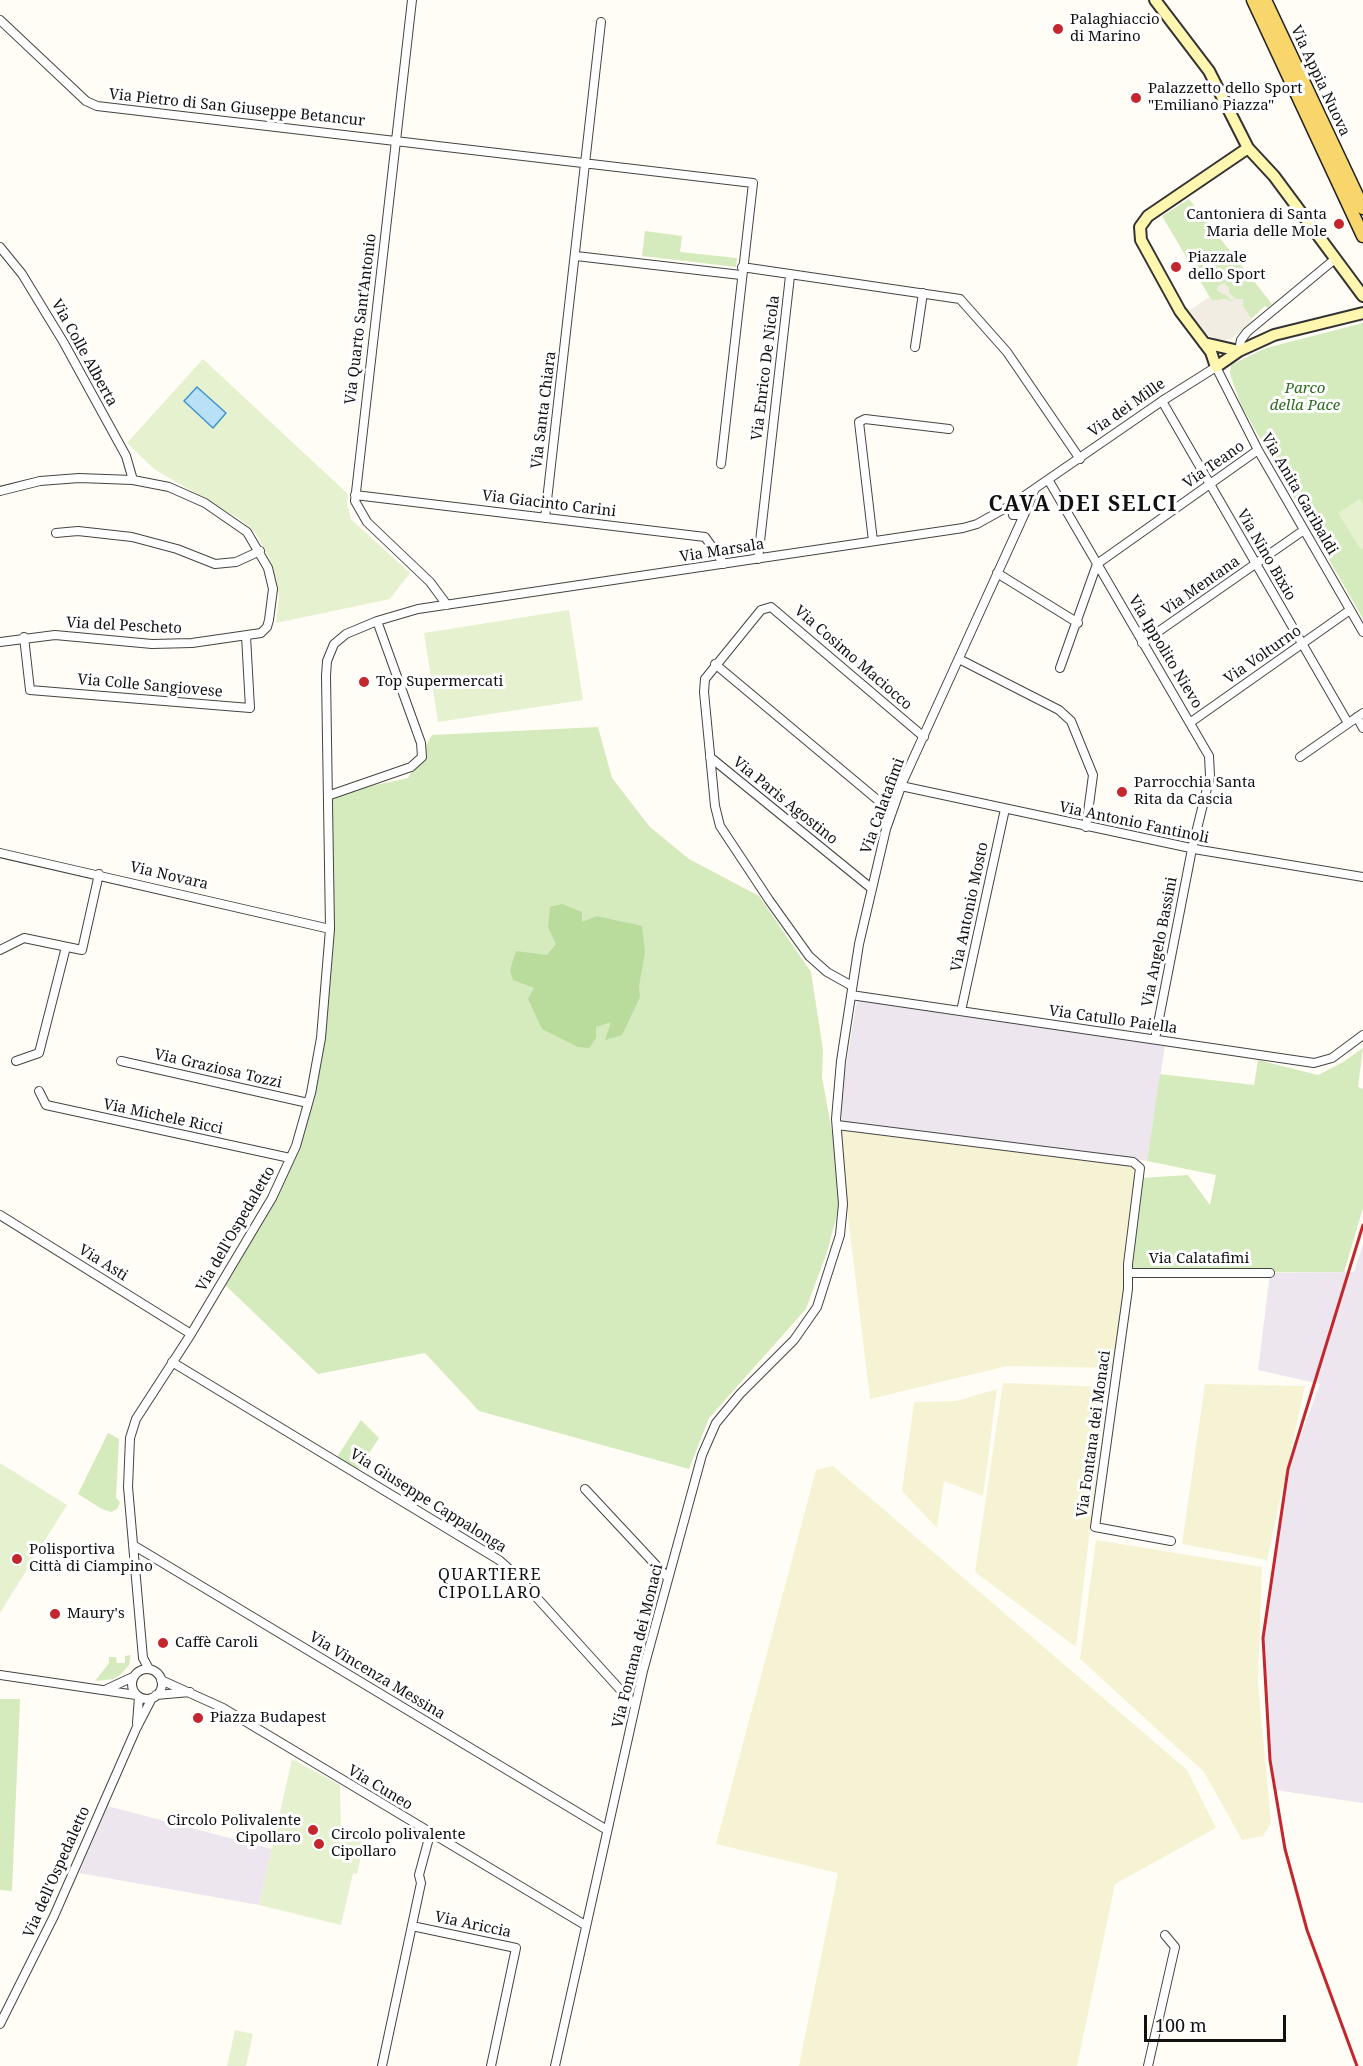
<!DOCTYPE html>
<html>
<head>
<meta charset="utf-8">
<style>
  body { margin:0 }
  #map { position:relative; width:1363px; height:2066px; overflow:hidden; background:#fffdf5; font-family:"Noto Serif",serif }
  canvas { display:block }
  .scale { position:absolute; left:1144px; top:2015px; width:142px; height:27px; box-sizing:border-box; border:3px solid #111; border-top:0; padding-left:8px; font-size:18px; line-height:21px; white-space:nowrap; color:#111; -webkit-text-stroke:4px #fff; paint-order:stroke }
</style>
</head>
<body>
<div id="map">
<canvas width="1363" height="2066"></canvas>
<div class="scale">100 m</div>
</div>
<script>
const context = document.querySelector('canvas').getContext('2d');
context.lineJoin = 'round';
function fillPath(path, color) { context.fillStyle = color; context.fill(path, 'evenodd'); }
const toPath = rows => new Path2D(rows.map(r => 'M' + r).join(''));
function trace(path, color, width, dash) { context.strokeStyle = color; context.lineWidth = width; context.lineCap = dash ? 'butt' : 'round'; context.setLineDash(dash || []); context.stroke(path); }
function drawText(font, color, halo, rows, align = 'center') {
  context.font = font + ' "Noto Serif",serif'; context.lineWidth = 6; context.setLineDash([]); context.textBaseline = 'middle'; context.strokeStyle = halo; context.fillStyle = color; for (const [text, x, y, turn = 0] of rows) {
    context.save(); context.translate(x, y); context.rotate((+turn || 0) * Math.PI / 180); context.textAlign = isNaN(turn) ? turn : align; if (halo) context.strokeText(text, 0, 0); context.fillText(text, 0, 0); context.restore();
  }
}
const industrial = toPath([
  [857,1000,1165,1046,1147,1161,842,1123,841,1095],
  [1363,1244,1363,1803,1275,1790,1270,1760,1263,1638,1288,1469,1320,1384,1258,1370,1270,1273,1354,1272],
  [107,1806,272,1849,259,1905,79,1873]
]);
const farmland = toPath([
  [837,1125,1028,1149,1140,1168,1118,1368,1007,1366,870,1399],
  [1003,1383,1107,1387,1076,1647,975,1572],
  [1205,1384,1305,1386,1267,1560,1182,1544],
  [997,1389,983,1496,944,1481,937,1528,902,1491,914,1402,956,1401],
  [833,1466,1187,1770,1216,1828,1115,1884,1077,2066,799,2066,838,1873,716,1844,816,1470],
  [1096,1540,1262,1567,1258,1683,1271,1823,1263,1836,1242,1840,1204,1772,1080,1659]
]);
const green = toPath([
  [1189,199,1272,304,1268,308,1265,306,1251,319,1242,306,1224,299,1212,301,1162,216],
  [645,231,682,236,680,252,737,258,736,267,642,256],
  [1363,323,1363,619,1241,405,1230,374,1231,365,1266,348],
  [598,727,612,778,650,827,689,859,759,896,811,972,823,1050,822,1077,843,1192,827,1252,806,1309,709,1418,689,1469,479,1411,425,1353,318,1374,222,1282,290,1158,311,1093,327,976,330,795,408,778,432,735],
  [1363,1048,1358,1087,1363,1089,1363,1208,1344,1272,1128,1273,1141,1178,1188,1175,1210,1205,1216,1175,1147,1161,1160,1074,1254,1085,1258,1060,1318,1075,1343,1062],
  [361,1420,379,1438,358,1470,337,1457],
  [108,1433,119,1439,116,1498,120,1502,117,1509,111,1512,102,1509,78,1494],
  [131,1655,129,1665,121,1674,113,1679,95,1681,109,1663,109,1657,116,1657,117,1663,125,1663,125,1656],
  [0,1699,20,1699,12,1891,0,1890]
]);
const forest = toPath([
  [562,904,582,912,582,922,597,916,642,926,645,952,639,986,640,997,622,1035,605,1040,611,1022,596,1027,596,1038,589,1048,578,1047,542,1029,528,999,534,988,513,980,510,970,516,951,547,955,556,944,548,927,550,907]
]);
const pitch = toPath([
  [203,359,348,494,347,504,351,519,410,573,390,599,276,623,279,596,274,573,269,558,256,534,241,520,154,469,127,443],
  [1360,499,1363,504,1363,548,1361,550,1338,513],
  [569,610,583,700,438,722,424,633],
  [0,1463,67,1505,0,1613],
  [292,1759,340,1785,341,1833,365,1839,357,1874,353,1873,341,1925,259,1905],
  [235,2030,253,2034,246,2066,227,2066]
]);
const plaza = toPath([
  [1224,283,1229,288,1229,293,1236,299,1243,299,1243,306,1253,321,1231,339,1218,341,1203,332,1189,311,1209,297,1212,301,1224,299,1235,304,1226,295,1217,291,1218,286]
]);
const water = toPath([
  [197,387,226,413,213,428,184,401,197,387]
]);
const street = toPath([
  [412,0,355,501,367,522,430,582,447,605],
  [0,20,86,101,97,106,753,183,721,464],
  [0,247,22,274,64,343,126,456,133,480],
  [576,256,741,275],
  [742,267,960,299,1007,352,1080,459],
  [915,347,923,293],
  [1239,351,1241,340,1247,332,1335,259],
  [1162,401,1348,723],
  [1049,481,1209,756,1210,776,1192,849,1155,1039],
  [0,491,40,481,79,478,133,480,169,487,205,503,247,532,268,568,273,589,269,620,267,627,261,633,192,643,152,644,55,635,0,642],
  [1034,491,1024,515,1013,515,1011,505,1162,401,1216,367,1258,450,1363,632],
  [355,495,705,537,724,564],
  [545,518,601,22],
  [56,533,78,531,132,537,177,549,215,564,236,562,260,551],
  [873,541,859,422,865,419,949,429],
  [758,559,790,276],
  [997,573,1078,623],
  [24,637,30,690,250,708,246,636],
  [1142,643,1304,530],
  [959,659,1059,710,1071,721,1093,775,1086,827],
  [715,664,892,812],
  [1060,668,1097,564,1258,450],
  [1357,717,1363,728],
  [1191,722,1350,610],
  [710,757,871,888],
  [1300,757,1363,713],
  [901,786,1200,850,1363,877],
  [330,795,411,767,422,757,421,743,377,621],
  [0,853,330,929],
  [0,950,24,938,82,950,99,874],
  [852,986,827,972,809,956,769,900,720,826,715,806,704,692,705,679,761,610,771,607,924,737],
  [851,995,1314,1063,1332,1058,1363,1035],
  [961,1011,1005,809],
  [16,1061,39,1053,66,947],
  [121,1061,308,1103],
  [39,1091,46,1105,290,1158],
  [837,1125,1133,1162,1140,1168,1128,1264,1128,1289,1095,1527,1171,1541],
  [0,1215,191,1334],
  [1128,1273,1270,1273],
  [172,1362,499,1560,518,1577,635,1706],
  [585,1489,668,1578],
  [133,1545,607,1830],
  '132 1684a15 15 0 1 1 30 0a15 15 0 1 1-30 0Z',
  [149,1669,143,1658,128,1487,130,1438,136,1419,191,1334,272,1198,296,1146,311,1093,321,1038,330,929,326,676,327,661,334,644,346,634,377,621,418,609,963,528,977,524,1011,505],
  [0,1675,136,1695],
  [161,1680,223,1708,585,1925],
  [107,1689,133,1677],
  [156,1695,190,1692],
  [137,1723,139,1697],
  [412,1926,516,1948,491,2066],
  [0,2024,54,1916,136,1729,152,1698],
  [382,2066,421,1883,419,1875,429,1838],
  [555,2066,643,1671,702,1455,716,1423,740,1394,794,1340,817,1307,840,1235,843,1204,836,1119,841,1061,859,944,886,829,903,781,1024,515],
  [1148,2066,1175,1947,1165,1935]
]);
const secondary = toPath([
  [1155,0,1209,71,1248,148,1274,176,1363,296],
  [1248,148,1148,216,1140,227,1141,240,1180,311,1211,352,1216,367,1239,351,1274,335,1363,313],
  [1204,343,1239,351]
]);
const primary = toPath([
  [1253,0,1363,236],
  [1265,0,1363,208]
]);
const rail = toPath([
  [1357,2066,1307,1930,1285,1849,1270,1760,1263,1638,1288,1469,1363,1225]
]);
const markers = [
  [1058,29,6,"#c4262e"],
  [1136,98,6,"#c4262e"],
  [1339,224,6,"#c4262e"],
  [1176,267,6,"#c4262e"],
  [364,682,6,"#c4262e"],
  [1122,792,6,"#c4262e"],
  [17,1559,6,"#c4262e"],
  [55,1614,6,"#c4262e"],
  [163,1643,6,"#c4262e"],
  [198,1718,6,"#c4262e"],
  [313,1830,6,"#c4262e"],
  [319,1844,6,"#c4262e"]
];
const poiNames = [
  ["Palaghiaccio",1070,20],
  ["di Marino",1070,37],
  ["Palazzetto dello Sport",1148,89],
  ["\"Emiliano Piazza\"",1148,106],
  ["Cantoniera di Santa",1327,215,"right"],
  ["Maria delle Mole",1327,232,"right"],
  ["Piazzale",1188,258],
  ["dello Sport",1188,275],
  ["Top Supermercati",376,682],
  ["Parrocchia Santa",1134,783],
  ["Rita da Cascia",1134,800],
  ["Polisportiva",29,1550],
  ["Città di Ciampino",29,1567],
  ["Maury's",67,1614],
  ["Caffè Caroli",175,1643],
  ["Piazza Budapest",210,1718],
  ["Circolo Polivalente",301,1821,"right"],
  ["Cipollaro",301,1838,"right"],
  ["Circolo polivalente",331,1835],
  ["Cipollaro",331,1852]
];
const streetNames = [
  ["Via Appia Nuova",1320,81,65],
  ["Via Pietro di San Giuseppe Betancur",237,108,6],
  ["Via Quarto Sant'Antonio",361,319,-83],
  ["Via Colle Alberta",84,353,61],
  ["Via Enrico De Nicola",766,368,-83],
  ["Via dei Mille",1127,408,-35],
  ["Via Santa Chiara",544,410,-83],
  ["Via Teano",1214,465,-35],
  ["Via Anita Garibaldi",1299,494,60],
  ["Via Giacinto Carini",549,504,7],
  ["Via Marsala",722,551,-9],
  ["Via Nino Bixio",1266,555,60],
  ["Via Mentana",1201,586,-35],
  ["Via del Pescheto",124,626,3],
  ["Via Ippolito Nievo",1165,652,59],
  ["Via Volturno",1263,655,-35],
  ["Via Cosimo Maciocco",853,658,41],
  ["Via Colle Sangiovese",150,686,5],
  ["Via Paris Agostino",785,801,39],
  ["Via Calatafimi",883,806,-70],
  ["Via Antonio Fantinoli",1134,823,12],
  ["Via Novara",169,876,13],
  ["Via Antonio Mosto",970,907,-78],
  ["Via Angelo Bassini",1160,942,-79],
  ["Via Catullo Paiella",1113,1020,8],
  ["Via Graziosa Tozzi",218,1069,13],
  ["Via Michele Ricci",163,1117,12],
  ["Via dell'Ospedaletto",236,1229,-60],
  ["Via Calatafimi",1199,1259],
  ["Via Asti",103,1263,32],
  ["Via Fontana dei Monaci",1094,1434,-82],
  ["Via Giuseppe Cappalonga",428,1501,32],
  ["Via Fontana dei Monaci",638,1646,-76],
  ["Via Vincenza Messina",377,1676,31],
  ["Via Cuneo",380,1788,31],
  ["Via dell'Ospedaletto",57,1872,-66],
  ["Via Ariccia",473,1925,12]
];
const parkNames = [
  ["Parco",1305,389],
  ["della Pace",1305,406]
];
const neighbourhoodNames = [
  ["QUARTIERE",490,1575],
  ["CIPOLLARO",490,1593]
];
const districtNames = [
  ["CAVA DEI SELCI",1083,505]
];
fillPath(industrial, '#eee6ef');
fillPath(farmland, '#f6f3d4');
fillPath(green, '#d5ebbd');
fillPath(forest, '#b9dc9c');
fillPath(pitch, '#e6f2cf');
fillPath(plaza, '#f1ede2');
fillPath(water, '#b9e0f7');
trace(water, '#3f96cf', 1.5);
trace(street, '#444', 10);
trace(secondary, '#333', 14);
trace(primary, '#222', 15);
trace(street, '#fff', 8);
trace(secondary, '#fff6b0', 10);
trace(primary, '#f9d66b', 12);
trace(rail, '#c4262e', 3);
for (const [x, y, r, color] of markers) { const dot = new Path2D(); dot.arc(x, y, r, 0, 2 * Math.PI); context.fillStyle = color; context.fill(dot); trace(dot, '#fff', 2); }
drawText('15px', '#111', '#fff', poiNames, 'left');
drawText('15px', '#111', '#fff', streetNames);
drawText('italic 15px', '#2f6b1f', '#fff', parkNames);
context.letterSpacing = '1.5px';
drawText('16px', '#111', '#fff', neighbourhoodNames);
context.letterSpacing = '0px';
context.letterSpacing = '1.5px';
drawText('bold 21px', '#111', '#fff', districtNames);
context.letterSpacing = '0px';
</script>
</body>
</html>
